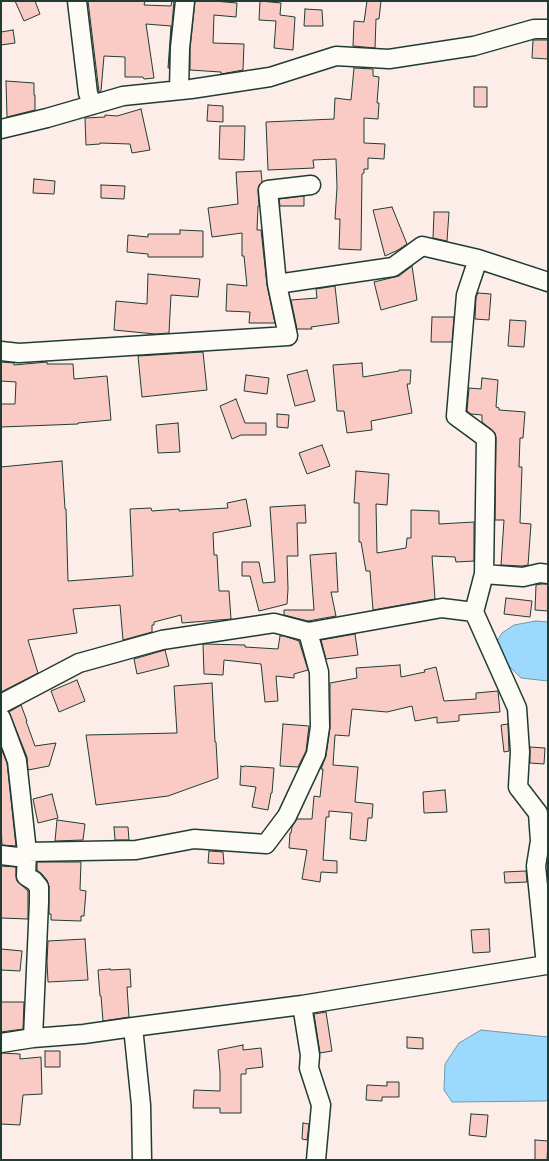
<!DOCTYPE html>
<html>
<head>
<meta charset="utf-8">
<style>
  body { margin:0 }
  #map { position:relative; width:549px; height:1161px; overflow:hidden; background:#fcede8; font-family:"Architects Daughter",sans-serif }
  canvas { display:block }
  .frame { position:absolute; inset:0; border:2px solid #1f3d34; pointer-events:none }
</style>
</head>
<body>
<div id="map">
<canvas width="549" height="1161"></canvas>
<div class="frame"></div>
</div>
<script>
const context = document.querySelector('canvas').getContext('2d');
context.lineJoin = 'round';
function fillPath(path, color) { context.fillStyle = color; context.fill(path, 'evenodd'); }
const toPath = rows => new Path2D(rows.map(r => 'M' + r).join(''));
function trace(path, color, width, dash) { context.strokeStyle = color; context.lineWidth = width; context.lineCap = dash ? 'butt' : 'round'; context.setLineDash(dash || []); context.stroke(path); }
const water = toPath([
  [536,621,548,622,548,681,521,678,501,658,496,643,502,633,514,625,536,621],
  [481,1030,548,1037,548,1100,545,1101,452,1102,444,1090,445,1064,459,1043,481,1030]
]);
const building = toPath([
  [15,1,35,1,40,14,24,21,15,1],
  [88,1,145,1,144,5,171,6,172,1,174,1,170,47,169,68,168,68,171,26,146,24,154,78,144,79,143,77,125,77,125,57,104,56,101,91,99,92,88,1],
  [195,1,214,1,237,3,236,17,214,15,213,43,244,44,243,70,221,74,221,72,190,70,190,49,195,1],
  [260,1,281,3,280,15,295,17,293,50,274,48,276,21,259,20,260,1],
  [367,1,381,1,379,19,376,19,375,48,353,46,354,21,364,22,367,1],
  [305,9,322,10,323,26,304,26,305,9],
  [13,30,15,43,1,45,1,32,13,30],
  [533,40,548,40,548,59,532,58,533,40],
  [354,68,373,69,373,76,379,77,377,103,379,103,378,119,364,118,364,143,385,144,384,159,368,158,368,169,364,169,364,173,362,174,361,250,339,249,340,219,335,219,337,187,336,159,313,160,314,168,268,170,266,122,334,119,335,98,351,100,354,68],
  [6,81,34,83,34,95,35,95,35,110,7,117,6,81],
  [474,87,487,87,487,107,474,107,474,87],
  [208,105,223,106,223,122,207,121,208,105],
  [141,109,150,150,132,153,130,144,100,143,100,144,86,145,85,118,105,117,105,115,117,116,141,109],
  [220,126,245,126,244,160,219,159,220,126],
  [261,171,262,182,259,185,258,191,259,206,258,206,257,230,261,230,267,285,275,323,249,323,250,312,226,311,227,284,247,286,244,256,242,256,242,233,212,237,208,208,238,204,236,172,261,171],
  [34,179,55,181,54,194,33,193,34,179],
  [101,185,125,186,124,199,101,198,101,185],
  [304,196,304,206,280,206,279,199,304,196],
  [392,207,407,244,398,250,385,256,373,210,392,207],
  [434,212,449,212,447,241,433,238,434,212],
  [180,230,203,231,203,257,148,257,148,254,127,252,128,235,148,237,148,234,180,234,180,230],
  [412,266,417,300,381,310,374,282,399,276,412,266],
  [148,274,200,279,198,297,171,295,169,333,155,334,114,330,116,301,147,304,148,274],
  [335,286,339,323,311,327,312,329,297,329,291,300,317,298,316,289,335,286],
  [478,293,491,294,489,320,475,319,476,297,478,293],
  [432,317,454,317,452,342,431,342,432,317],
  [510,320,526,321,524,347,508,346,510,320],
  [203,352,207,390,142,397,138,356,203,352],
  [1,362,14,363,14,365,47,362,47,364,73,364,74,379,107,376,111,420,78,423,78,424,1,427,1,404,15,404,16,382,1,381,1,362],
  [362,363,363,377,399,371,399,370,411,370,410,384,407,384,412,413,371,421,372,430,347,433,344,411,337,411,333,365,362,363],
  [307,370,315,401,295,406,287,375,307,370],
  [246,375,269,378,267,394,244,391,246,375],
  [482,378,498,380,496,407,499,408,499,410,525,412,523,438,520,438,519,467,522,467,520,523,531,524,528,565,522,566,501,565,504,520,495,520,496,438,495,433,492,430,482,422,482,415,471,414,467,411,469,388,481,389,482,378],
  [236,399,245,423,266,423,266,435,241,435,232,439,220,406,236,399],
  [277,414,289,415,288,428,277,427,277,414],
  [178,423,180,452,158,453,156,425,178,423],
  [322,445,330,466,307,474,299,453,322,445],
  [62,461,65,509,66,509,68,581,133,576,130,509,151,508,152,511,179,509,179,511,228,508,227,503,246,499,251,526,213,533,214,555,217,555,219,591,229,591,231,619,182,623,181,615,154,622,154,625,152,625,152,632,123,640,120,605,73,609,77,633,28,640,38,673,1,692,1,467,62,461],
  [356,471,389,474,387,505,376,504,377,553,406,548,407,538,411,538,411,510,439,511,439,524,474,522,474,561,456,562,455,557,432,556,435,599,373,610,370,571,366,571,361,542,359,542,359,503,354,503,356,471],
  [305,505,306,523,297,523,298,556,287,556,288,589,287,604,259,611,250,576,242,576,242,562,259,562,263,583,275,582,270,507,305,505],
  [336,553,338,592,331,592,336,616,308,621,284,615,284,610,314,610,310,555,336,553],
  [541,584,548,584,548,611,535,610,536,585,541,584],
  [506,598,532,601,530,617,504,614,506,598],
  [355,634,358,655,326,659,321,640,355,634],
  [280,636,284,636,299,641,308,670,294,674,294,678,276,676,278,701,265,702,261,664,224,660,223,675,204,674,203,644,245,645,245,647,278,649,280,636],
  [165,650,169,666,137,674,134,659,165,650],
  [400,665,401,677,425,672,424,670,436,667,444,701,476,699,476,693,498,691,500,712,459,715,459,721,437,723,437,717,415,721,412,706,387,712,352,709,349,736,335,735,333,765,358,767,355,802,373,804,372,818,368,818,366,841,350,839,352,813,329,811,329,817,326,817,323,860,337,861,337,873,321,872,320,882,302,879,307,850,289,848,290,833,291,833,292,827,297,819,312,819,314,796,320,797,323,769,321,769,326,756,330,728,330,683,357,678,356,668,400,665],
  [77,680,85,701,59,712,51,691,77,680],
  [212,683,215,742,216,742,218,778,168,796,96,805,86,735,177,733,174,686,212,683],
  [21,705,27,721,26,721,35,746,56,743,49,766,28,770,27,757,9,712,21,705],
  [283,724,309,726,306,751,298,767,280,766,283,724],
  [508,724,509,751,504,752,501,725,508,724],
  [530,747,545,748,544,764,530,763,530,747],
  [1,748,7,763,16,846,2,845,1,824,1,748],
  [241,766,244,767,244,766,274,768,272,793,271,793,268,810,252,807,256,787,240,785,241,766],
  [445,790,447,812,424,813,423,792,445,790],
  [52,794,58,818,38,823,33,799,52,794],
  [57,820,85,824,83,840,55,841,57,820],
  [114,827,128,827,129,840,115,840,114,827],
  [209,851,223,852,224,864,208,863,209,851],
  [37,862,81,862,80,890,86,891,84,916,81,916,81,921,51,920,51,914,49,914,49,886,47,880,42,874,37,870,37,862],
  [1,866,16,867,16,876,17,881,28,891,28,919,1,918,1,866],
  [526,871,527,882,505,883,504,872,526,871],
  [489,929,490,952,473,953,471,930,489,929],
  [85,939,88,980,48,982,47,962,48,941,85,939],
  [1,949,22,951,20,971,1,970,1,949],
  [110,969,110,970,130,969,131,987,127,987,129,1017,103,1021,101,996,100,996,98,970,110,969],
  [1,1002,24,1002,23,1029,1,1032,1,1002],
  [326,1012,332,1051,320,1053,314,1014,326,1012],
  [407,1037,423,1038,423,1049,407,1048,407,1037],
  [243,1045,243,1050,261,1048,263,1067,246,1069,246,1074,241,1074,241,1113,220,1113,220,1108,193,1108,194,1090,220,1091,220,1072,218,1050,243,1045],
  [45,1051,60,1051,60,1067,45,1067,45,1051],
  [1,1053,20,1054,20,1059,41,1057,42,1094,23,1095,20,1125,1,1124,1,1053],
  [387,1082,399,1082,399,1097,382,1097,382,1101,366,1100,367,1085,387,1086,387,1082],
  [471,1114,488,1115,486,1137,469,1135,471,1114],
  [303,1123,309,1124,307,1140,302,1139,303,1123],
  [535,1140,548,1141,547,1160,535,1160,535,1140]
]);
const minor = toPath([
  [77,1,88,93,92,105],
  [179,90,180,48,185,1],
  [1,129,47,118,123,96,191,89,270,77,336,56,389,59,474,46,534,29,548,29],
  [311,185,268,190,277,284,393,267,422,246,478,259,548,282],
  [478,259,466,295,456,416,486,438,484,574,474,612,517,708,520,752,518,787,538,813,540,841,536,866,546,965],
  [1,351,19,353,288,336,277,284],
  [484,574,523,577,540,573,548,574],
  [1,704,79,663,162,640,274,623,308,632,442,608,474,612],
  [1,718,17,761,27,852,26,876,34,881,39,887,39,902,33,1038],
  [27,852,136,850,194,839,266,844,287,816,316,754,320,727,319,672,308,632],
  [1,855,26,858],
  [302,1005,310,1055,309,1068,321,1105,316,1160],
  [1,1043,33,1038,84,1034,133,1027],
  [142,1160,141,1105,133,1027,302,1005,546,965,548,965]
]);
fillPath(water, '#9cd9fd');
trace(water, '#6a9bad', 1);
fillPath(building, '#facac4');
trace(building, '#1f3d34', 1);
trace(minor, '#1f3d34', 21);
trace(minor, '#fdfcf7', 18);
</script>
</body>
</html>
